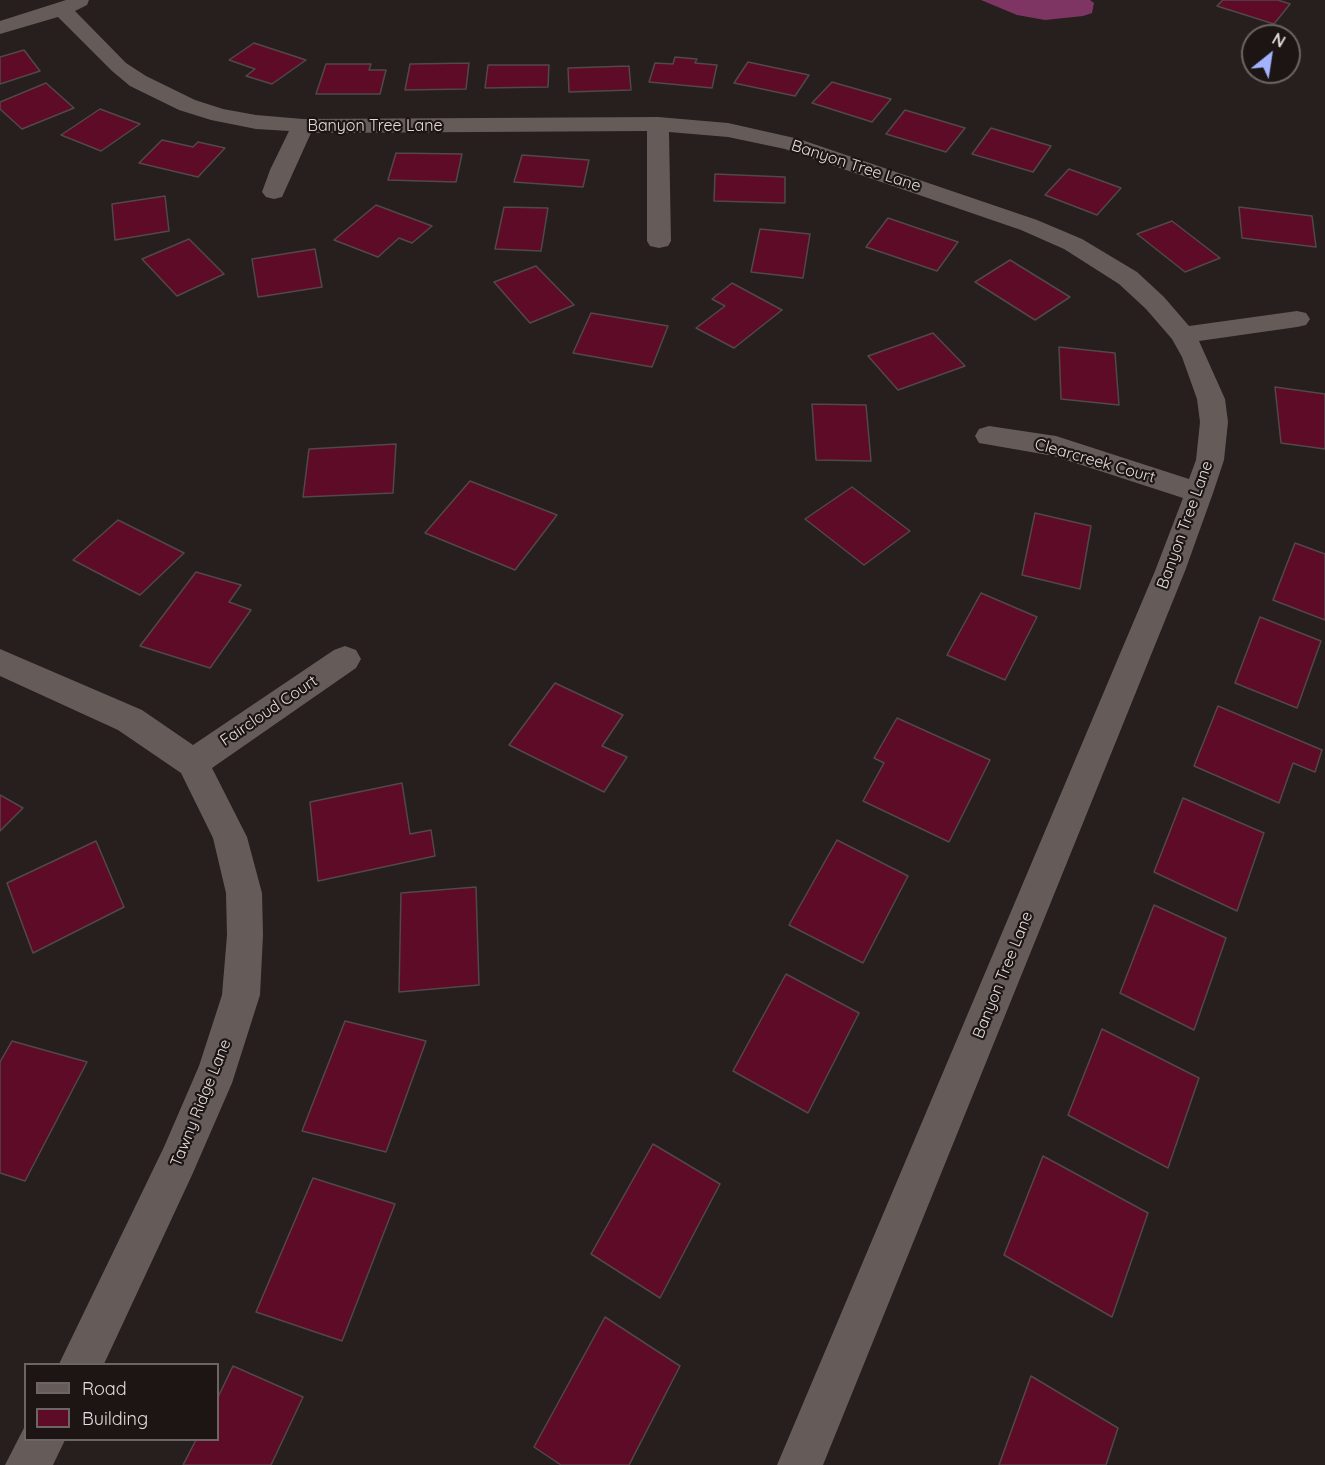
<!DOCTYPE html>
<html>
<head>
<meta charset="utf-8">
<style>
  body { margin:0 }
  #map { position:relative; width:1325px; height:1465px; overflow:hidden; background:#261f1d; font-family:Quicksand,sans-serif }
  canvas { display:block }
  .legend { position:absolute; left:24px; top:1363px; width:195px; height:78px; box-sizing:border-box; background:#1c1514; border:2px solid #6b6564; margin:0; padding:8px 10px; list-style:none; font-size:18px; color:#e1dcdb }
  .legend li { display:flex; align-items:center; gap:12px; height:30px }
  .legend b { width:30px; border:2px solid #6b6564 }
  .north { position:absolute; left:1241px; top:24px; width:60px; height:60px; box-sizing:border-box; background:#1c1514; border:2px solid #6b6564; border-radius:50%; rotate:30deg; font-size:16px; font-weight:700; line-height:24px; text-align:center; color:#e1dcdb }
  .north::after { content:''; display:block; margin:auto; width:21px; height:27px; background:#a2b2fd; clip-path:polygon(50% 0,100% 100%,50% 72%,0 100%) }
</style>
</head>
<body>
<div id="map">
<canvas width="1325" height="1465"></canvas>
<ul class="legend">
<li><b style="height:8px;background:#655c5a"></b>Road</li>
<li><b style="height:16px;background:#5e0b28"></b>Building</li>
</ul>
<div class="north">N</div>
</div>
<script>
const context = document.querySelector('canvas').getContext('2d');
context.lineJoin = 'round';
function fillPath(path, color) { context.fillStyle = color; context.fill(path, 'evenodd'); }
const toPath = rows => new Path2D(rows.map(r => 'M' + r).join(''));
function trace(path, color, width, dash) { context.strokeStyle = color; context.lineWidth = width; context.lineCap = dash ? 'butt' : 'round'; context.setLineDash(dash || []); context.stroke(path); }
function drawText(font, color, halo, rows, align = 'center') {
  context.font = font + ' Quicksand,sans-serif'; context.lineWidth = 4.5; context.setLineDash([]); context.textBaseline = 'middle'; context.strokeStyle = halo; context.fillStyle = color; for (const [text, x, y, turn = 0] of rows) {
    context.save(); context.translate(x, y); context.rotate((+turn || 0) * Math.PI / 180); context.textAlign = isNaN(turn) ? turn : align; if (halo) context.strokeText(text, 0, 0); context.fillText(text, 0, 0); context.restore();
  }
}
const water = toPath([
  [981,0,1090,0,1094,3,1092,13,1083,16,1045,20,1017,15]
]);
const building = toPath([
  [1223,0,1278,0,1290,4,1274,24,1217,6,1223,0],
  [254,43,306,60,272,84,246,76,255,69,229,60,254,43],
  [24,50,40,71,0,84,0,57,24,50],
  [675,57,697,59,695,63,717,65,712,88,649,82,655,63,673,64,675,57],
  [748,62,809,75,795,96,734,83,748,62],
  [469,63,466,89,405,90,410,64,469,63],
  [326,64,371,64,369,70,386,70,380,94,316,94,326,64],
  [488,65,549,65,548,87,485,88,488,65],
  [629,66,631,90,569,92,568,68,629,66],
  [832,82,891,99,872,122,812,103,832,82],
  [46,83,74,108,22,129,0,109,0,102,46,83],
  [100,109,140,124,101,151,61,135,100,109],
  [905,110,965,128,946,152,886,134,905,110],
  [991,128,1051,146,1033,172,972,154,991,128],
  [162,140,193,147,198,142,225,148,198,177,139,163,162,140],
  [396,153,462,154,456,182,388,180,396,153],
  [522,155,589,160,583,187,514,182,522,155],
  [1069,169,1121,188,1097,215,1045,195,1069,169],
  [715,174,785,177,785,203,714,201,715,174],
  [165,196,169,231,115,240,112,204,165,196],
  [376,205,432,226,412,243,399,238,378,257,334,240,376,205],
  [504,207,548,208,541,251,495,249,504,207],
  [1239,207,1312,216,1316,247,1242,238,1239,207],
  [888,218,958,242,937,271,866,247,888,218],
  [1172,221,1220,258,1185,272,1137,234,1172,221],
  [760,229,810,234,803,278,751,272,760,229],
  [189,239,224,274,177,296,142,259,189,239],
  [315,249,322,287,258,297,252,259,315,249],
  [1010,260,1070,297,1035,320,975,282,1010,260],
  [536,266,574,305,530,323,494,282,536,266],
  [732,283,782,310,734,348,696,328,725,306,712,299,732,283],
  [591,313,668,326,652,367,573,353,591,313],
  [933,333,965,366,898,390,868,356,933,333],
  [1059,347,1115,353,1119,405,1061,399,1059,347],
  [1275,387,1325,394,1325,449,1281,443,1275,387],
  [812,404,866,405,871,461,816,460,812,404],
  [396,444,393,493,303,497,309,449,396,444],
  [470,481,557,515,515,570,425,533,470,481],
  [852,487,910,531,864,565,805,519,852,487],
  [1035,513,1091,526,1080,589,1022,575,1035,513],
  [118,520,184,553,140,595,73,560,118,520],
  [1295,543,1325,554,1325,620,1273,600,1295,543],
  [196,572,241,585,229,602,251,610,210,668,140,646,196,572],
  [981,593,1037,617,1005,680,947,655,981,593],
  [1260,617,1321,641,1297,708,1235,683,1260,617],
  [555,683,623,715,602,746,627,757,604,792,509,745,555,683],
  [1218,706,1322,750,1315,772,1293,763,1279,803,1194,766,1218,706],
  [897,718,990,760,949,842,863,801,884,763,874,758,897,718],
  [402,783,410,834,431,830,435,856,318,881,310,802,402,783],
  [0,795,23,808,0,831,0,795],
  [1183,798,1264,833,1237,911,1154,872,1183,798],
  [837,840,908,876,863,963,789,925,837,840],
  [96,841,124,907,33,953,7,883,96,841],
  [476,887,479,985,399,992,401,893,476,887],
  [1154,905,1226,938,1194,1030,1120,993,1154,905],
  [786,974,859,1013,808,1113,733,1071,786,974],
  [345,1021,426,1041,386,1152,302,1131,345,1021],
  [1102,1029,1199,1078,1168,1168,1068,1115,1102,1029],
  [12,1041,87,1062,25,1181,0,1173,0,1062,12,1041],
  [653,1144,720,1184,660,1298,591,1254,653,1144],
  [1043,1156,1148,1213,1112,1317,1004,1255,1043,1156],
  [313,1178,395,1204,342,1341,256,1312,313,1178],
  [605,1317,680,1366,629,1465,561,1465,534,1447,605,1317],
  [233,1366,303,1397,271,1465,183,1465,196,1440,218,1440,218,1397,233,1366],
  [1031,1376,1118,1428,1106,1465,999,1465,1031,1376]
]);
const street = toPath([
  [66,0,89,0,87,5,75,11,126,63,146,76,195,100,223,109,256,115,303,119,658,117,728,123,799,139,1037,220,1082,239,1137,272,1164,297,1189,326,1297,311,1306,313,1310,319,1306,325,1297,327,1199,341,1225,399,1228,422,1224,460,1213,493,1185,571,823,1465,777,1465,1155,571,1183,498,1054,456,979,443,975,436,979,429,989,426,1056,436,1189,479,1196,460,1200,422,1197,399,1182,357,1172,339,1146,309,1119,284,1064,249,1021,230,785,149,728,137,669,132,671,241,668,246,659,248,650,246,647,241,647,131,311,133,282,197,274,199,266,197,262,192,270,170,289,131,256,129,211,120,179,110,130,86,112,71,58,17,0,34,0,21,66,0],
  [345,646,356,650,361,659,356,668,212,768,247,837,262,893,263,935,260,995,232,1083,192,1175,104,1364,59,1364,164,1147,199,1066,222,995,227,935,226,893,213,838,181,773,118,730,0,676,0,649,142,710,193,745,334,650,345,646],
  [26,1424,26,1440,65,1440,53,1465,5,1465,26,1424]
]);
const streetNames = [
  ["Banyon Tree Lane",375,126],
  ["Banyon Tree Lane",856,166,18],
  ["Clearcreek Court",1095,461,16],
  ["Banyon Tree Lane",1185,525,-70],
  ["Faircloud Court",269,711,-34],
  ["Banyon Tree Lane",1003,975,-68],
  ["Tawny Ridge Lane",201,1103,-68]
];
fillPath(water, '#7e3563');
fillPath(building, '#5e0b28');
trace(building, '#514849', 1.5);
fillPath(street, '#655c5a');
drawText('16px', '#e1dcdb', '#1c1514', streetNames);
</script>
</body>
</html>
